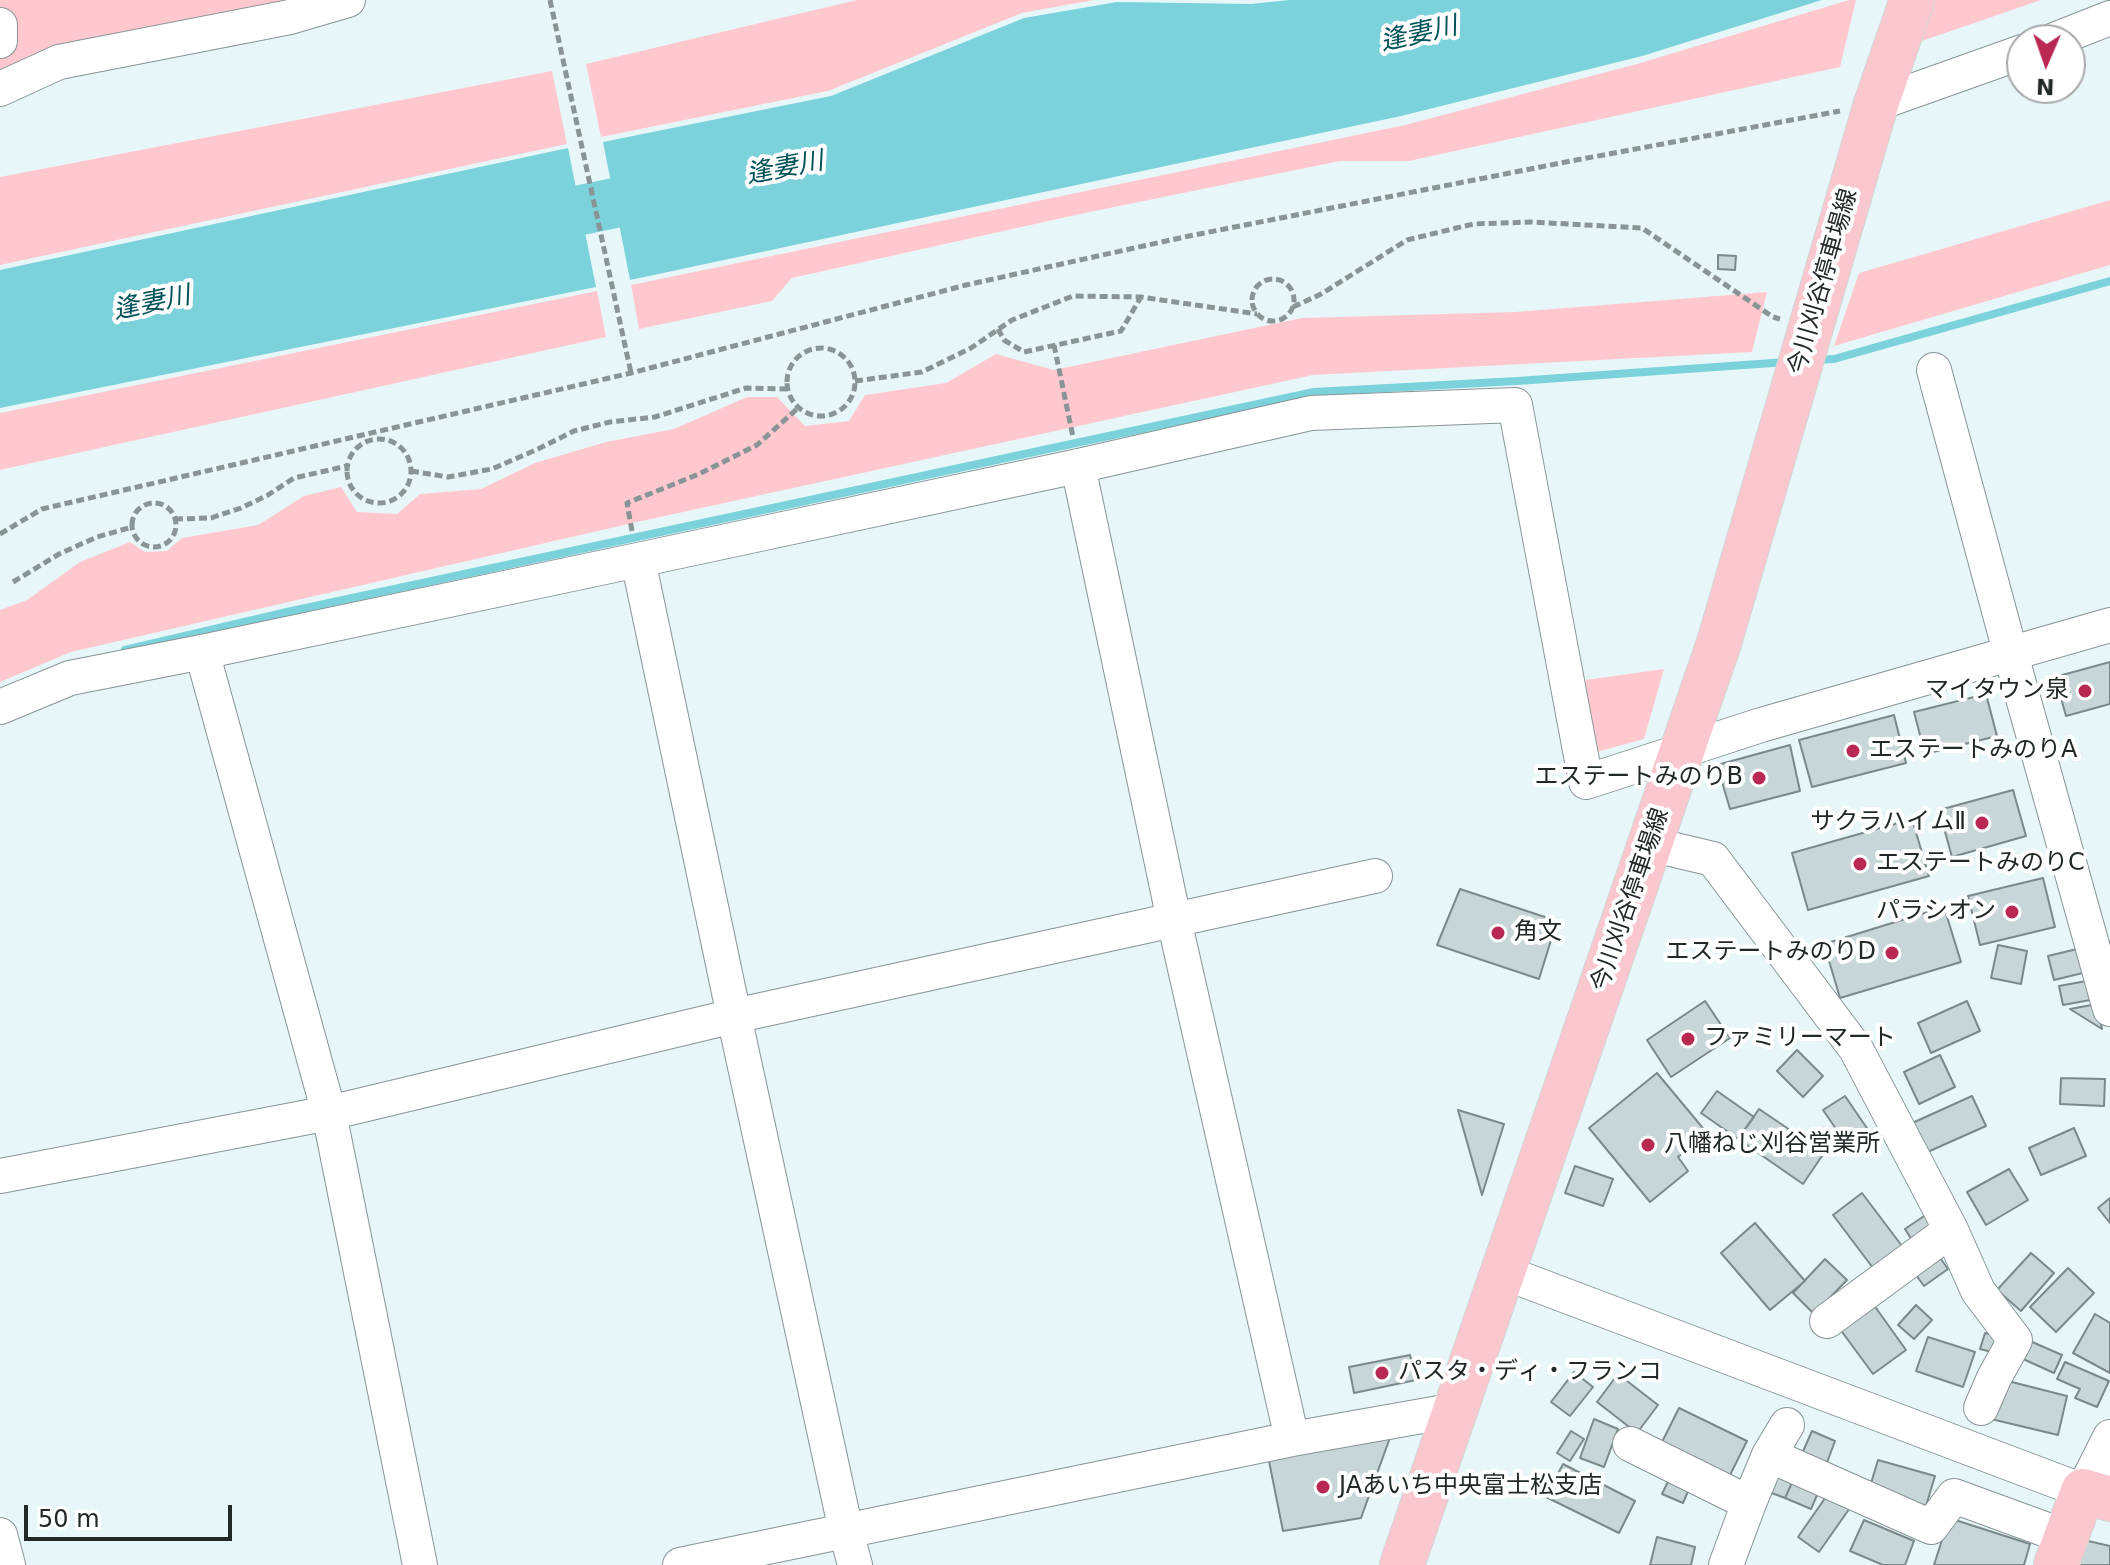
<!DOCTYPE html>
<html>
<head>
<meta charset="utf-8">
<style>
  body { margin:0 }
  #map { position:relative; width:2110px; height:1565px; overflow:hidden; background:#e7f7f9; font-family:"DejaVu Sans",sans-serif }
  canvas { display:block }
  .north { position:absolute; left:2006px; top:24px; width:80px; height:80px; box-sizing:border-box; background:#fff; border:2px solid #a7a9a9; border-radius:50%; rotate:182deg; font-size:22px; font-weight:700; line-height:32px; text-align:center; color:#222828 }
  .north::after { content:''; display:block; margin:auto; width:28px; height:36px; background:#b82852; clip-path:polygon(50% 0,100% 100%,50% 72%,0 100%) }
  .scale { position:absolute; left:24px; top:1505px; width:208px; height:36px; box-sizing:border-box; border:4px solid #222828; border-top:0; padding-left:10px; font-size:24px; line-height:28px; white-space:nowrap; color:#222828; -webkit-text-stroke:6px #fff; paint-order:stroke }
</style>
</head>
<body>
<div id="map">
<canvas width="2110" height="1565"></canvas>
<div class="north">N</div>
<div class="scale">50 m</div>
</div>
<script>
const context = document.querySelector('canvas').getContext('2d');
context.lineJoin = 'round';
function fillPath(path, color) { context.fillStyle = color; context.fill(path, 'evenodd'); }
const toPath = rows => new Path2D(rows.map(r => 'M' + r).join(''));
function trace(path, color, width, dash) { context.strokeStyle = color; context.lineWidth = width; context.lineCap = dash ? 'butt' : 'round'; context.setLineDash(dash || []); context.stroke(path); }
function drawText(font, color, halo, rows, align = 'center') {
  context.font = font + ' "DejaVu Sans","Noto Sans JP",sans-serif'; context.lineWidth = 8; context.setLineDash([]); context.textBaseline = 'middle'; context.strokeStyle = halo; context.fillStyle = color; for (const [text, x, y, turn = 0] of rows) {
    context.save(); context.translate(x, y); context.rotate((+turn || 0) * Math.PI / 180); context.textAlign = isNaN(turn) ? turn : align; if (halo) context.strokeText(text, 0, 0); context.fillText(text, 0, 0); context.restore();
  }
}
const green = toPath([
  [0,0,317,0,0,86],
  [857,0,1094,0,1022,13,828,91,601,137,586,64],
  [1849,0,1856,0,1840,67,1409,161,1340,161,1080,214,792,278,772,301,639,329,631,285,1405,125,1637,64],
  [1932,0,2041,0,1919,42],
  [552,71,567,144,0,265,0,177],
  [2110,200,2110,265,1834,346,1859,273],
  [597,291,606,337,0,470,0,413],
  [1767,292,1752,352,1313,375,637,522,71,652,0,682,0,610,27,600,80,562,130,542,145,552,167,551,182,538,258,525,304,496,341,487,357,512,397,514,420,494,481,489,535,463,606,442,674,429,747,397,777,397,805,426,849,421,865,395,946,383,996,354,1054,370,1302,318,1515,312],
  [1664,669,1644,739,1597,752,1585,680]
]);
const water = toPath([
  [1289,0,1822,0,1642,56,1401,116,630,280,603,142,831,96,1024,18,1117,2,1251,4],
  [568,148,596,287,0,408,0,270]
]);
const stream = toPath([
  [1817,360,1834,359,2110,281],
  [125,650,287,612,1314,392,1517,381,1787,362]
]);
const river = toPath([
  [514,224,682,189]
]);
const building = toPath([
  [1718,255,1736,256,1735,270,1718,269,1718,255],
  [2110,662,2110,704,2066,716,2055,677,2110,662],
  [1986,694,1997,736,1925,754,1914,712,1986,694],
  [1894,715,1906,763,1812,787,1799,740,1894,715],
  [1790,745,1800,791,1730,809,1717,765,1790,745],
  [2013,790,2026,836,1952,857,1939,810,2013,790],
  [1912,819,1929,876,1808,910,1792,853,1912,819],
  [2043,878,2055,927,1980,945,1968,896,2043,878],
  [1460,889,1557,921,1539,979,1437,945,1460,889],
  [1944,907,1961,962,1840,998,1824,944,1944,907],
  [1998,945,2027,951,2021,984,1991,978,1998,945],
  [2081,948,2087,972,2054,980,2048,956,2081,948],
  [2092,980,2096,999,2063,1005,2059,986,2092,980],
  [1705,1001,1730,1038,1671,1077,1647,1040,1705,1001],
  [1967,1001,1980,1031,1931,1053,1918,1023,1967,1001],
  [2097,1004,2102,1029,2070,1009,2097,1004],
  [1797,1050,1823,1076,1803,1097,1777,1071,1797,1050],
  [1940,1055,1955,1087,1919,1104,1904,1072,1940,1055],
  [1657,1073,1707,1133,1678,1157,1688,1171,1650,1202,1589,1128,1657,1073],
  [2061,1078,2105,1079,2104,1106,2060,1104,2061,1078],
  [1717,1091,1754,1117,1738,1139,1701,1113,1717,1091],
  [1845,1096,1875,1140,1854,1155,1823,1110,1845,1096],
  [1972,1096,1986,1126,1923,1154,1910,1124,1972,1096],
  [1759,1109,1824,1153,1803,1184,1738,1139,1759,1109],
  [1458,1110,1504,1124,1482,1195,1458,1110],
  [2074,1128,2086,1156,2041,1175,2029,1148,2074,1128],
  [1575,1166,1613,1179,1603,1206,1565,1193,1575,1166],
  [2009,1169,2028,1200,1986,1225,1967,1192,2009,1169],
  [1862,1193,1902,1246,1873,1268,1833,1215,1862,1193],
  [2110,1198,2110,1223,2098,1208,2110,1198],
  [1930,1212,1941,1229,1915,1245,1905,1229,1930,1212],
  [1755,1223,1805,1281,1770,1310,1721,1253,1755,1223],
  [2031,1253,2054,1273,2021,1311,1997,1290,2031,1253],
  [1938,1255,1948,1269,1924,1286,1913,1271,1938,1255],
  [1825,1259,1847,1280,1814,1314,1793,1293,1825,1259],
  [2068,1268,2094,1293,2056,1332,2030,1307,2068,1268],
  [1871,1301,1906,1350,1873,1374,1837,1325,1871,1301],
  [1916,1305,1932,1320,1914,1339,1898,1325,1916,1305],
  [2095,1314,2110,1323,2110,1373,2073,1353,2095,1314],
  [1985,1333,1997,1336,1992,1352,1980,1349,1985,1333],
  [1928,1337,1975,1352,1963,1387,1916,1371,1928,1337],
  [2030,1341,2062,1355,2054,1373,2023,1359,2030,1341],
  [1410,1355,1416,1380,1354,1393,1349,1367,1410,1355],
  [2065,1362,2109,1381,2097,1407,2075,1398,2080,1389,2057,1379,2065,1362],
  [1574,1372,1593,1387,1570,1416,1551,1402,1574,1372],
  [1618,1374,1658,1405,1637,1433,1597,1402,1618,1374],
  [2000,1379,2067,1396,2058,1435,1991,1419,2000,1379],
  [1679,1408,1747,1441,1726,1483,1658,1450,1679,1408],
  [1594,1419,1618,1429,1604,1467,1580,1458,1594,1419],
  [1571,1431,1584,1439,1570,1461,1557,1453,1571,1431],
  [1812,1431,1835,1441,1825,1468,1800,1458,1812,1431],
  [1392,1432,1361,1518,1283,1531,1268,1456,1392,1432],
  [1878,1460,1935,1476,1926,1506,1869,1490,1878,1460],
  [1563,1464,1635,1501,1619,1533,1546,1497,1563,1464],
  [1771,1465,1795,1476,1785,1498,1761,1489,1771,1465],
  [1672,1473,1692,1482,1683,1503,1662,1494,1672,1473],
  [1795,1476,1821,1486,1811,1509,1785,1498,1795,1476],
  [1830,1491,1852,1505,1819,1552,1798,1537,1830,1491],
  [1949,1518,2030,1544,2024,1565,1934,1565,1949,1518],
  [1864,1520,1914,1541,1905,1565,1883,1565,1850,1551,1864,1520],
  [1657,1537,1695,1547,1691,1565,1650,1565,1657,1537],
  [2084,1540,2110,1546,2110,1565,2078,1565,2084,1540]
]);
const path = toPath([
  [550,0,631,373],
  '1252 300a21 21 0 1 1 42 0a21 21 0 1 1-42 0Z',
  [1293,307,1321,294,1407,240,1473,224,1531,222,1642,228,1773,317,1780,319],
  [998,329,1004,340,1024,352,1121,331,1141,297],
  [1054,345,1073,437],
  '787 382a34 34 0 1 1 68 0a34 34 0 1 1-68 0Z',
  [855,381,922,372,971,348,1012,320,1073,296,1141,297,1257,314],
  '347 471a32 32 0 1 1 64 0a32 32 0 1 1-64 0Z',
  [411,471,448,477,492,469,538,449,574,431,610,422,655,417,746,388,787,389],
  '132 525a22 22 0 1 1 44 0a22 22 0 1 1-44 0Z',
  [175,519,211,518,241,508,268,495,294,478,347,466],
  [632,531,627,503,699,474,757,445,798,408],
  [0,534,42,509,631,373,966,285,1189,236,1571,161,1840,111],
  [13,582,59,554,97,537,132,527]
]);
const minor = toPath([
  [0,25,0,41],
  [2054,40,2110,18],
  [0,89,59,62,290,17,348,0],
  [1876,104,2022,52],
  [1934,370,2011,655,2110,1009],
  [1078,466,1174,920,1292,1439],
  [638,560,734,1016,846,1531,855,1565],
  [202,652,329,1113,420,1565],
  [0,707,70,678,202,652,638,560,1078,466,1311,413,1515,405,1586,782,1761,725,2110,625],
  [1650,844,1713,859,1856,1049,1951,1230,1978,1291,2015,1340,1994,1378,1981,1408],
  [0,1176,329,1113,734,1016,1375,876],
  [1503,1272,2083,1491,2110,1437],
  [1827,1321,1951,1230],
  [1630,1444,1749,1503],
  [1769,1455,1787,1425],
  [0,1535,8,1565],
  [680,1565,1292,1439,1456,1410],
  [1726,1565,1749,1503,1769,1455,1931,1527,1954,1496,2066,1537]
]);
const major = toPath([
  [1402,1565,1719,643,1876,104,1912,0],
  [2056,1565,2083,1491,2110,1499]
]);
const markers = [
  [2085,691,8,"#b82852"],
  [1853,751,8,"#b82852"],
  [1759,778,8,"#b82852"],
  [1982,823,8,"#b82852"],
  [1860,864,8,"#b82852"],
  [2012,912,8,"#b82852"],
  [1498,933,8,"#b82852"],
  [1892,953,8,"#b82852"],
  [1688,1039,8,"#b82852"],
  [1648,1145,8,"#b82852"],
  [1382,1373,8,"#b82852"],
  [1323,1487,8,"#b82852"]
];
const streetNames = [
  ["今川刈谷停車場線",1824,282,-74],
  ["今川刈谷停車場線",1631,900,-71]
];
const poiNames = [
  ["マイタウン泉",2069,691,"right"],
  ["エステートみのりA",1869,751],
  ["エステートみのりB",1743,778,"right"],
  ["サクラハイムⅡ",1966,823,"right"],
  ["エステートみのりC",1876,864],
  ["パラシオン",1996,912,"right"],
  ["角文",1514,933],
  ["エステートみのりD",1876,953,"right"],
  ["ファミリーマート",1704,1039],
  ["八幡ねじ刈谷営業所",1664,1145],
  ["パスタ・ディ・フランコ",1398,1373],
  ["JAあいち中央富士松支店",1339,1487]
];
const waterNames = [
  ["逢妻川",1419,35,-13],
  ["逢妻川",785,169,-11],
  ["逢妻川",152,304,-12]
];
fillPath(green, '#ffc8cf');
fillPath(water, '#7cd2db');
trace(stream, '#7cd2db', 8);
trace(river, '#7cd2db', 50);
fillPath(building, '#c7d6d8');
trace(building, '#7b898b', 2);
trace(minor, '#869496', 36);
trace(major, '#d3d4d4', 46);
trace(path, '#889495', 5, [8, 4]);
trace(minor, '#fff', 34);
trace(major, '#fac7cf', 44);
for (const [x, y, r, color] of markers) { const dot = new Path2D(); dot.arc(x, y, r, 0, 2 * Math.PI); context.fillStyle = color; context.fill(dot); trace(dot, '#fff', 3); }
drawText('24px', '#222828', '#fff', streetNames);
drawText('24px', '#222828', '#fff', poiNames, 'left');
drawText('italic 26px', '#005259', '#fff', waterNames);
</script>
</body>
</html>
